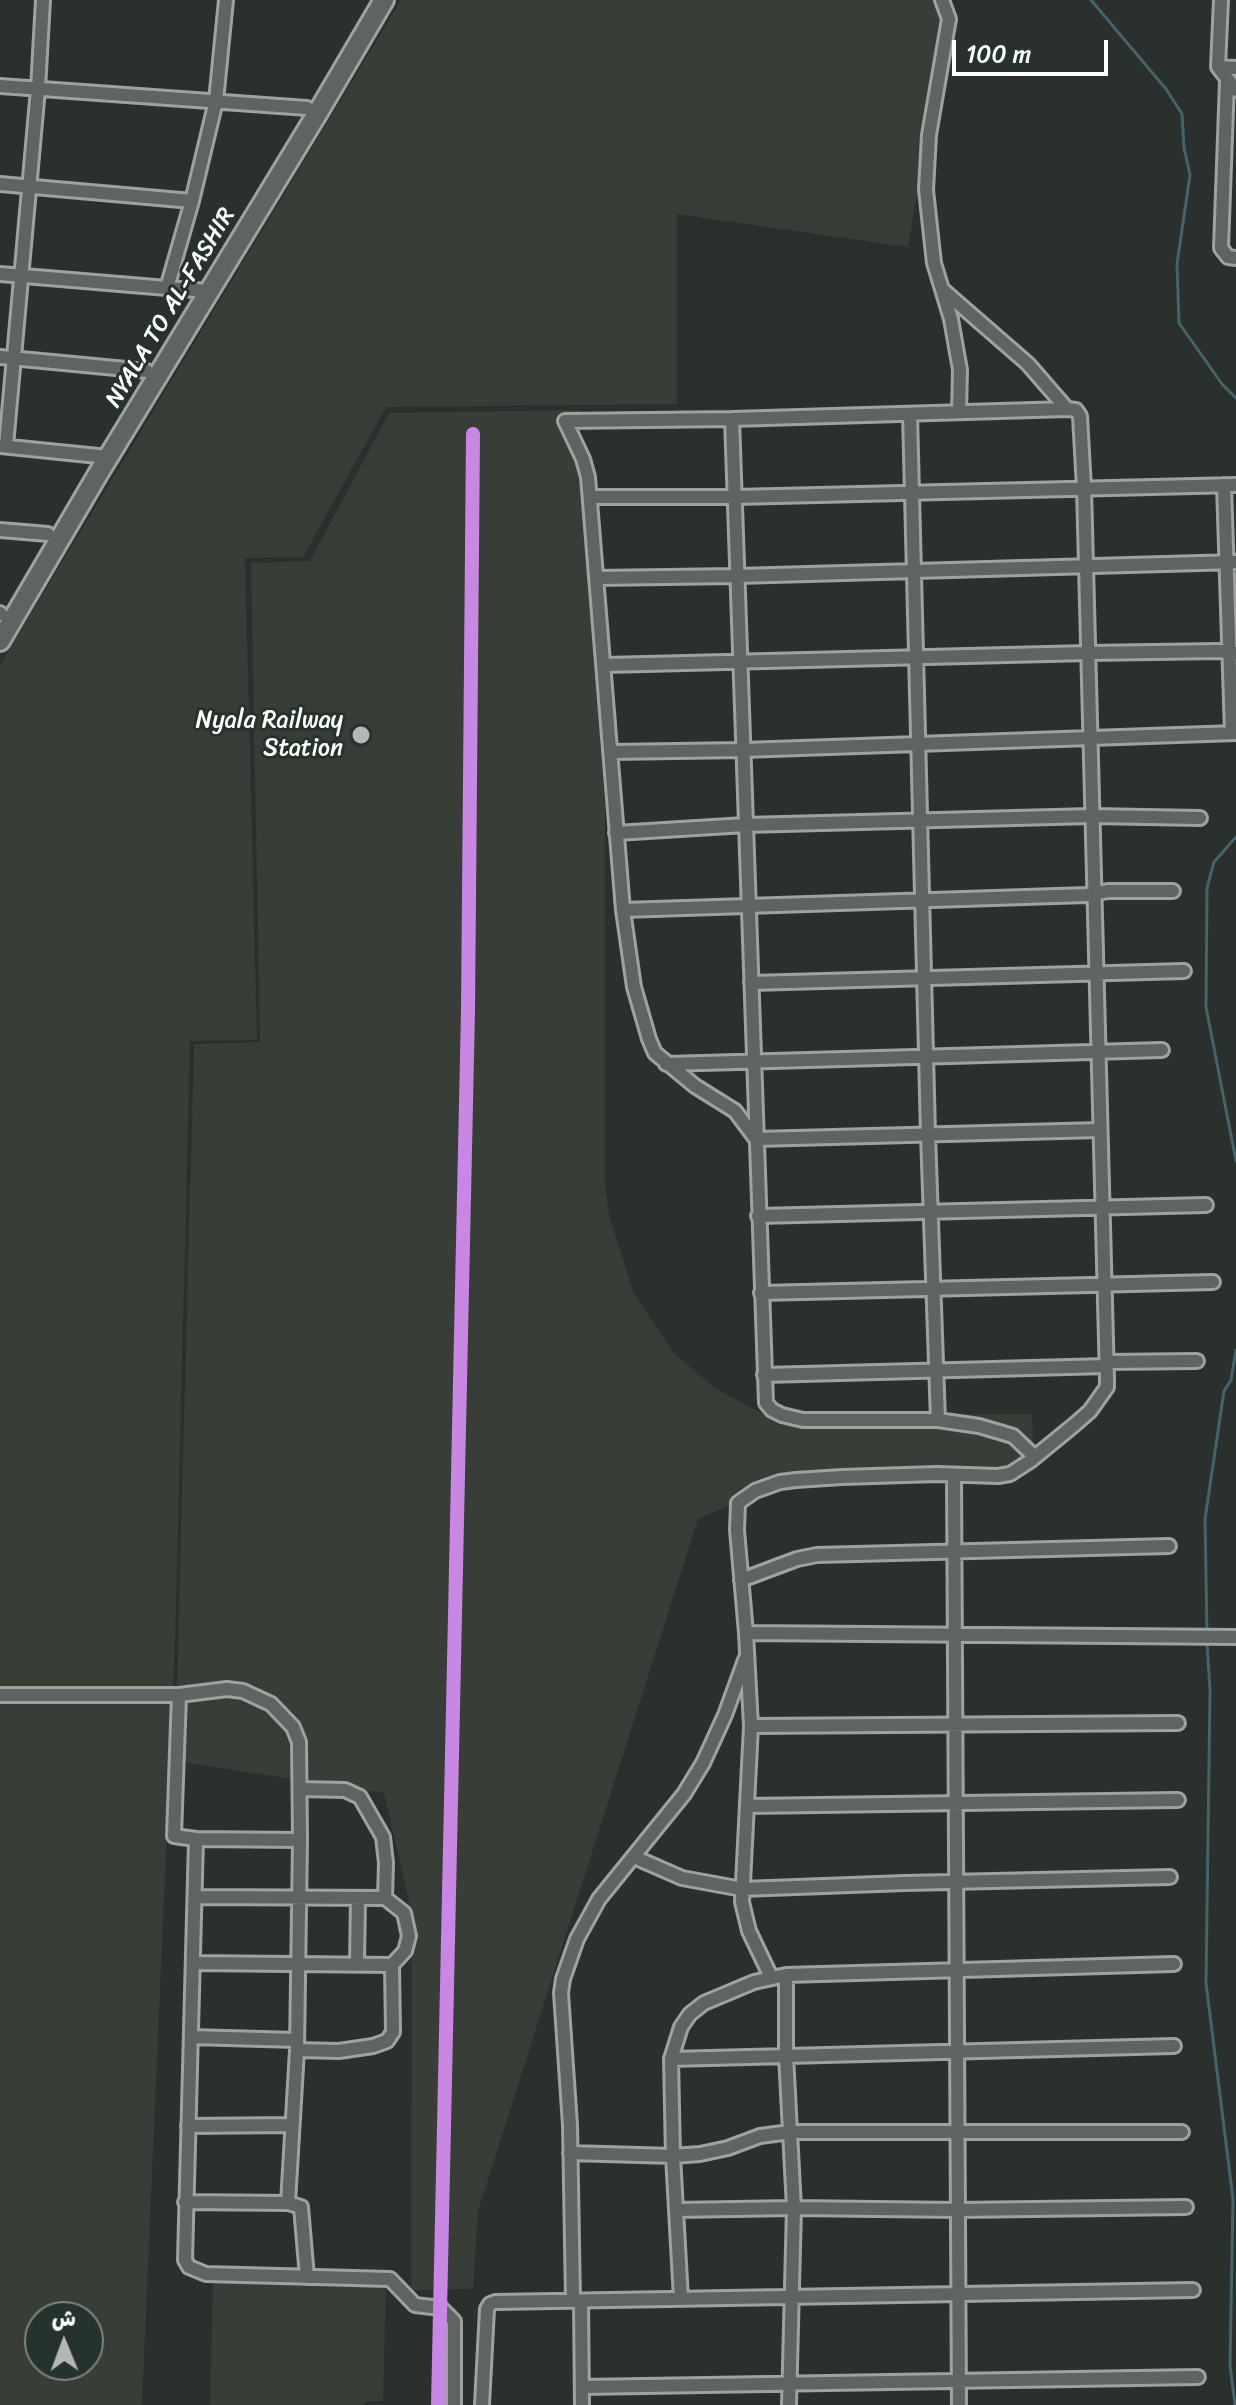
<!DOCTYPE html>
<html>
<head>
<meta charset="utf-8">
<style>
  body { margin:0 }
  #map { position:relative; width:1236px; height:2405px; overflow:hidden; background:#29302d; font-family:Sriracha,"Playpen Sans Arabic",sans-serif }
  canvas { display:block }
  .north { position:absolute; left:24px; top:2301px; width:80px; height:80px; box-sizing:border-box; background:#26332d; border:2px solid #7d8581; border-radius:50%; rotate:359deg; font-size:22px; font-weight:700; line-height:32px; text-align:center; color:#fff }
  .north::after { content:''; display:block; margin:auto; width:28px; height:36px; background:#b4b7b6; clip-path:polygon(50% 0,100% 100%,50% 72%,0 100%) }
  .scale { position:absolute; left:952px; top:40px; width:156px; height:36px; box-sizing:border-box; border:4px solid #fff; border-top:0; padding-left:10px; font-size:24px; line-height:28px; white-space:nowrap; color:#fff; -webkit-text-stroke:6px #26332d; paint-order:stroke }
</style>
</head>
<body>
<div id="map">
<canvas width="1236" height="2405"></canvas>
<div class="north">ش</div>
<div class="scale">100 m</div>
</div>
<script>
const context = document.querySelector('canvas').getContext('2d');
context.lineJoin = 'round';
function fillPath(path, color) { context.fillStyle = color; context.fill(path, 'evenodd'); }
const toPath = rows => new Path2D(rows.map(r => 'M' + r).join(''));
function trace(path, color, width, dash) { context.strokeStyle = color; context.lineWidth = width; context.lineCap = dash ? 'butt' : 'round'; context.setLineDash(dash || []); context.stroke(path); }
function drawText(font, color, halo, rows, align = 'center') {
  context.font = font + ' Sriracha,sans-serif'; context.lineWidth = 6; context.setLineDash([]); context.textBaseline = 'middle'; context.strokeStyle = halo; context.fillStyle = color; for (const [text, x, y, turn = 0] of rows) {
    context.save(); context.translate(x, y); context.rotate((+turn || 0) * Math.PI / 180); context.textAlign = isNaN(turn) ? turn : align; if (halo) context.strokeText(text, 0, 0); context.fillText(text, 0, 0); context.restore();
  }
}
const built = toPath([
  [401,0,950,0,908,247,677,214,677,404,386,407,303,557,245,558,257,1040,190,1041,175,1643,142,2405,0,2405,0,665],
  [40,2317,88,2317,88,2365,40,2365],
  [579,410,605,810,605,1183,609,1215,634,1294,673,1352,713,1387,765,1415,1032,1414,1034,1467,799,1475,698,1519,478,2211,473,2289,411,2290,412,1915,384,1793,175,1761,194,1044,260,1042,251,563,310,561,389,413],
  [213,2280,386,2285,383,2401,366,2401,365,2405,210,2405]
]);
const stream = toPath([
  [1091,0,1166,89,1182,114,1184,148,1190,175,1177,264,1179,323,1222,384,1236,398],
  [1236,837,1214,862,1207,888,1206,1007,1236,1161],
  [1207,1634,1205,1519,1224,1391,1231,1380,1236,1350],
  [1207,1642,1210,1691,1206,1983,1233,2199,1230,2365,1235,2405]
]);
const minor = toPath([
  [942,0,949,19,929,135,926,190,934,263,951,319,960,370,959,412],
  [1221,0,1218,67,1236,90],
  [1218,67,1236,68],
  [1227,81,1221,248,1228,257,1236,258],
  [0,86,307,108],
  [0,184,192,201],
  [0,274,167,288],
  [943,290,1028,364,1067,409],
  [209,291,167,288,192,201,216,101,226,0],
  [0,357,147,371],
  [910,414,928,1134,938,1420],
  [732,419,766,1403,772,1410,782,1415,803,1420,938,1420,979,1426,1013,1436,1035,1457],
  [0,446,108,457],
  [6,446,38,89,43,0],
  [1224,485,1232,733],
  [591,497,735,497,1236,485],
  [0,530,48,534],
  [596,578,737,576,1236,562],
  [0,613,1,614],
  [605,665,1088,653,1219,651,1236,653],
  [610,752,743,750,1236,733],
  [616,833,745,825,1092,816,1200,818],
  [623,910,1087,895,1108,891,1173,891],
  [751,983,1184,971],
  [666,1064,1162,1050],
  [758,1216,1206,1205],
  [761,1293,1213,1282],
  [1106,1362,1197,1361],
  [764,1375,1107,1366],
  [954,1475,959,2405],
  [741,1580,797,1559,817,1555,1169,1546],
  [746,1633,1236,1637],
  [0,1695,179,1695,227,1689,243,1691,271,1704,293,1727,299,1742,300,1840,297,2050,288,2203],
  [179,1695,174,1836,196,1839,300,1840],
  [751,1726,1178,1723],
  [300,1789,345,1790,360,1797,383,1837,386,1863,385,1898],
  [747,1806,1178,1800],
  [196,1839,185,2260,189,2267,206,2274,390,2279,415,2305,441,2308,454,2321,454,2405],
  [634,1857,682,1878,742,1889,905,1883,1170,1877],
  [195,1897,385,1898,404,1913,409,1936,405,1951,392,1965,393,2032,387,2041,373,2046,339,2051,297,2050],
  [193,1963,392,1965],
  [357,1964,358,1899],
  [786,1975,786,2055,794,2208,789,2405],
  [771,1977,749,1931,742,1902,751,1726,746,1633,737,1530,738,1503,755,1491,780,1482,796,1480,842,1477,937,1474,998,1476,1010,1474,1030,1461,1074,1425,1090,1411,1107,1387,1107,1379,1084,488,1080,416,1076,410,1067,409,732,419,565,421,583,459,588,477,623,910,634,987,649,1039,655,1053,695,1086,735,1111,756,1139,1100,1130],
  [191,2037,297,2040],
  [671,2059,1174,2046],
  [188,2126,291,2125],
  [570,2153,673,2156,700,2154,728,2148,760,2136,790,2132,1182,2132],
  [185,2202,288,2203,301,2207,307,2277],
  [676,2210,794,2208,958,2210,1186,2207],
  [681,2299,673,2156,671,2059,681,2027,690,2014,704,2003,754,1982,786,1975,1174,1964],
  [573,2301,570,2125,561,1993,563,1979,577,1939,599,1899,684,1794,703,1763,725,1715,745,1660],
  [581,2301,582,2405],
  [582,2387,1198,2377],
  [482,2405,487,2309,490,2304,495,2302,1193,2290]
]);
const highway = toPath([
  [0,641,98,474,317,114,384,0]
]);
const rail1 = toPath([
  [438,2405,468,1010,473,434]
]);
const markers = [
  [361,735,10,"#b4b7b6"]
];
const streetNames = [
  ["NYALA TO AL-FASHIR",171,308,-59]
];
const poiNames = [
  ["Nyala Railway",343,721],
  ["Station",343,749]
];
fillPath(built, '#383d37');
trace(stream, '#456368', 3);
trace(minor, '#9fa2a0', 18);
trace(highway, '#9fa2a0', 24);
trace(minor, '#5f6362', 12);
trace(highway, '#5f6362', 18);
trace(rail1, '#c787e3', 14);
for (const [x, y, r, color] of markers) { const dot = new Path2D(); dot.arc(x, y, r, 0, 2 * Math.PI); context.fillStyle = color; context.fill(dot); trace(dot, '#26332d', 3); }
drawText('24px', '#fff', '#26332d', streetNames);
drawText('24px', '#fff', '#26332d', poiNames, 'right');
</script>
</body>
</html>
